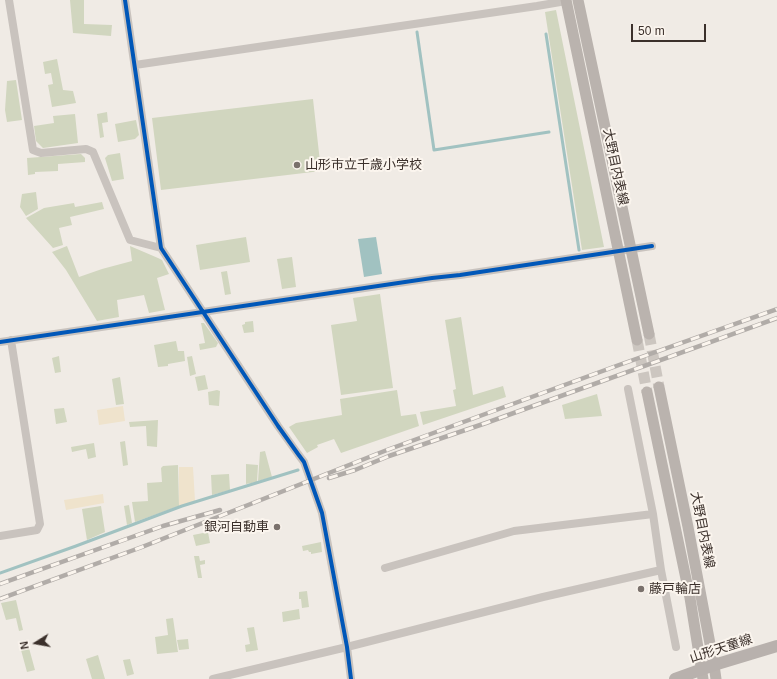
<!DOCTYPE html>
<html>
<head>
<meta charset="utf-8">
<style>
  body { margin:0 }
  #map { position:relative; width:777px; height:679px; overflow:hidden; background:#f0ebe5; font-family:Arial,sans-serif }
  canvas { display:block }
  .north { position:absolute; left:16px; top:623px; width:40px; height:40px; -webkit-text-stroke:3px #fbf5ee; paint-order:stroke; rotate:259deg; font-size:11px; font-weight:700; line-height:16px; text-align:center; color:#3b302b }
  .north::after { content:''; display:block; margin:auto; width:14px; height:18px; background:#3b302b; clip-path:polygon(50% 0,100% 100%,50% 72%,0 100%) }
  .scale { position:absolute; left:631px; top:24px; width:75px; height:18px; box-sizing:border-box; border:2px solid #3b302b; border-top:0; padding-left:5px; font-size:12px; line-height:14px; white-space:nowrap; color:#3b302b; -webkit-text-stroke:3px #fbf5ee; paint-order:stroke }
</style>
</head>
<body>
<div id="map">
<canvas width="777" height="679"></canvas>
<div class="north">N</div>
<div class="scale">50 m</div>
</div>
<script>
const context = document.querySelector('canvas').getContext('2d');
context.lineJoin = 'round';
function fillPath(path, color) { context.fillStyle = color; context.fill(path, 'evenodd'); }
const toPath = rows => new Path2D(rows.map(r => 'M' + r).join(''));
function trace(path, color, width, dash) { context.strokeStyle = color; context.lineWidth = width; context.lineCap = dash ? 'butt' : 'round'; context.setLineDash(dash || []); context.stroke(path); }
function drawText(font, color, halo, rows, align = 'center') {
  context.font = font + ' Arial,"Noto Sans JP",sans-serif'; context.lineWidth = 4; context.setLineDash([]); context.textBaseline = 'middle'; context.strokeStyle = halo; context.fillStyle = color; for (const [text, x, y, turn = 0] of rows) {
    context.save(); context.translate(x, y); context.rotate((+turn || 0) * Math.PI / 180); context.textAlign = isNaN(turn) ? turn : align; if (halo) context.strokeText(text, 0, 0); context.fillText(text, 0, 0); context.restore();
  }
}
const green = toPath([
  [70,0,84,0,84,24,112,25,111,36,73,33],
  [556,10,604,247,582,250,545,12],
  [57,59,63,90,73,91,76,103,52,107,48,85,53,84,51,73,45,74,43,62],
  [16,80,22,120,7,122,5,110,7,81],
  [313,99,321,171,161,190,152,118],
  [107,112,108,122,102,123,104,137,100,138,97,114],
  [75,114,78,143,43,148,36,141,34,126,54,123,53,116],
  [136,120,139,135,135,139,118,142,115,124],
  [120,153,124,179,112,181,105,158,108,155],
  [81,154,85,158,85,162,58,164,58,171,35,172,35,174,28,175,27,158],
  [36,192,38,209,26,216,20,207,22,194],
  [102,202,104,209,70,217,72,225,59,228,63,245,53,248,26,218,44,208,74,203,75,207],
  [246,237,250,262,200,270,196,245],
  [67,246,79,277,102,269,132,261,130,246,158,258,162,260,169,274,157,278,165,310,149,313,144,295,117,300,119,317,97,321,66,270,52,252],
  [292,257,296,287,282,289,277,259],
  [227,271,231,294,225,295,221,272],
  [380,294,393,388,341,395,331,325,357,321,353,298],
  [461,317,473,395,503,386,506,397,423,425,420,412,456,406,453,390,456,389,445,320],
  [253,321,254,332,244,333,242,325,245,324,245,322],
  [201,323,204,323,218,343,216,347,200,350,199,344,205,343],
  [176,341,178,351,184,351,185,361,168,364,168,366,158,367,154,345],
  [59,356,61,372,55,373,52,358],
  [192,356,196,374,190,376,187,357],
  [205,375,208,389,198,391,195,377],
  [120,377,124,404,116,405,112,379],
  [217,390,220,391,219,406,209,405,208,392],
  [397,390,401,416,416,414,419,426,341,453,334,439,317,445,318,447,307,453,289,427,296,423,342,415,340,399],
  [597,394,602,416,565,419,562,405],
  [64,408,67,422,56,424,54,409],
  [158,420,157,447,147,446,146,426,130,427,129,422],
  [125,441,128,465,123,466,120,442],
  [94,443,96,457,88,459,86,449,72,452,71,447],
  [265,451,272,477,258,481,260,452],
  [246,464,258,465,257,482,246,484],
  [178,465,179,506,135,522,132,502,148,501,147,483,162,482,161,468,163,466],
  [229,474,230,490,212,495,211,475],
  [129,505,132,523,127,525,124,506],
  [101,506,105,532,87,540,82,509],
  [208,532,210,543,196,546,193,535],
  [321,542,322,552,311,554,311,552,309,552,308,550,303,551,302,546],
  [194,556,199,556,200,561,205,560,205,564,200,565,202,578,198,578],
  [307,591,309,607,302,608,301,599,299,599,299,592],
  [16,600,23,630,19,631,16,618,6,620,1,603],
  [299,609,300,619,283,622,282,612],
  [173,618,178,652,157,654,155,637,168,635,166,619],
  [254,627,258,650,246,652,245,645,250,644,247,628],
  [188,639,189,649,179,650,177,640],
  [29,648,35,670,27,672,21,650],
  [98,655,105,679,92,679,86,659],
  [130,659,134,674,127,676,123,660]
]);
const sand = toPath([
  [123,406,125,421,99,425,97,410],
  [179,467,193,467,195,501,179,506],
  [103,494,104,503,66,510,64,500]
]);
const water = toPath([
  [376,237,382,274,364,277,358,239]
]);
const stream = toPath([
  [417,32,434,150,549,132],
  [546,34,579,250],
  [0,573,76,546,182,506,298,470]
]);
const secondaryTunnel = toPath([
  [649,334,659,387],
  [637,340,647,392]
]);
const street = toPath([
  [9,0,33,150,41,153,86,149,93,152,130,240,161,248],
  [125,0,161,248,278,426,298,454,304,462,322,513,347,647,351,679],
  [135,65,537,6,566,1],
  [0,342,432,278,460,275,652,246],
  [628,389,653,514,661,570],
  [0,536,37,530,40,524,11,340],
  [385,568,514,531,653,514],
  [213,679,347,647,543,597,661,570,676,647]
]);
const secondary = toPath([
  [566,0,637,340],
  [578,0,649,334],
  [659,387,688,527,714,665,716,679],
  [647,392,690,598,703,679]
]);
const primary = toPath([
  [675,679,714,665,777,646]
]);
const rail = toPath([
  [329,478,355,470,389,456,486,423,777,318],
  [0,584,163,526,220,510],
  [0,599,142,547,387,450,619,365,777,309]
]);
const cycleway = toPath([
  [125,0,161,248,278,426,298,454,304,462,322,513,347,647,351,679],
  [0,342,432,278,460,275,652,246]
]);
const markers = [
  [297,165,4,"#7a716c"],
  [277,527,4,"#7a716c"],
  [641,589,4,"#7a716c"]
];
const poiNames = [
  ["山形市立千歳小学校",305,165],
  ["銀河自動車",269,527,"right"],
  ["藤戸輪店",649,589]
];
const streetNames = [
  ["大野目内表線",615,167,78],
  ["大野目内表線",702,530,79],
  ["山形天童線",721,649,-18]
];
fillPath(green, '#d1d6bf');
fillPath(sand, '#efe3cc');
fillPath(water, '#a1c2c1');
trace(stream, '#a1c2c1', 3);
trace(secondaryTunnel, '#ccc6c0', 11, [11, 5.5]);
trace(street, '#c9c3be', 8);
trace(secondary, '#bab3ae', 11);
trace(primary, '#b8b1ad', 12);
trace(rail, '#b1aca8', 4.5);
trace(rail, '#fbf5ee', 3, [9]);
trace(cycleway, '#0057b8', 4);
for (const [x, y, r, color] of markers) { const dot = new Path2D(); dot.arc(x, y, r, 0, 2 * Math.PI); context.fillStyle = color; context.fill(dot); trace(dot, '#fbf5ee', 1.5); }
drawText('13px', '#3b302b', '#fbf5ee', poiNames, 'left');
drawText('13px', '#3b302b', '#fbf5ee', streetNames);
</script>
</body>
</html>
